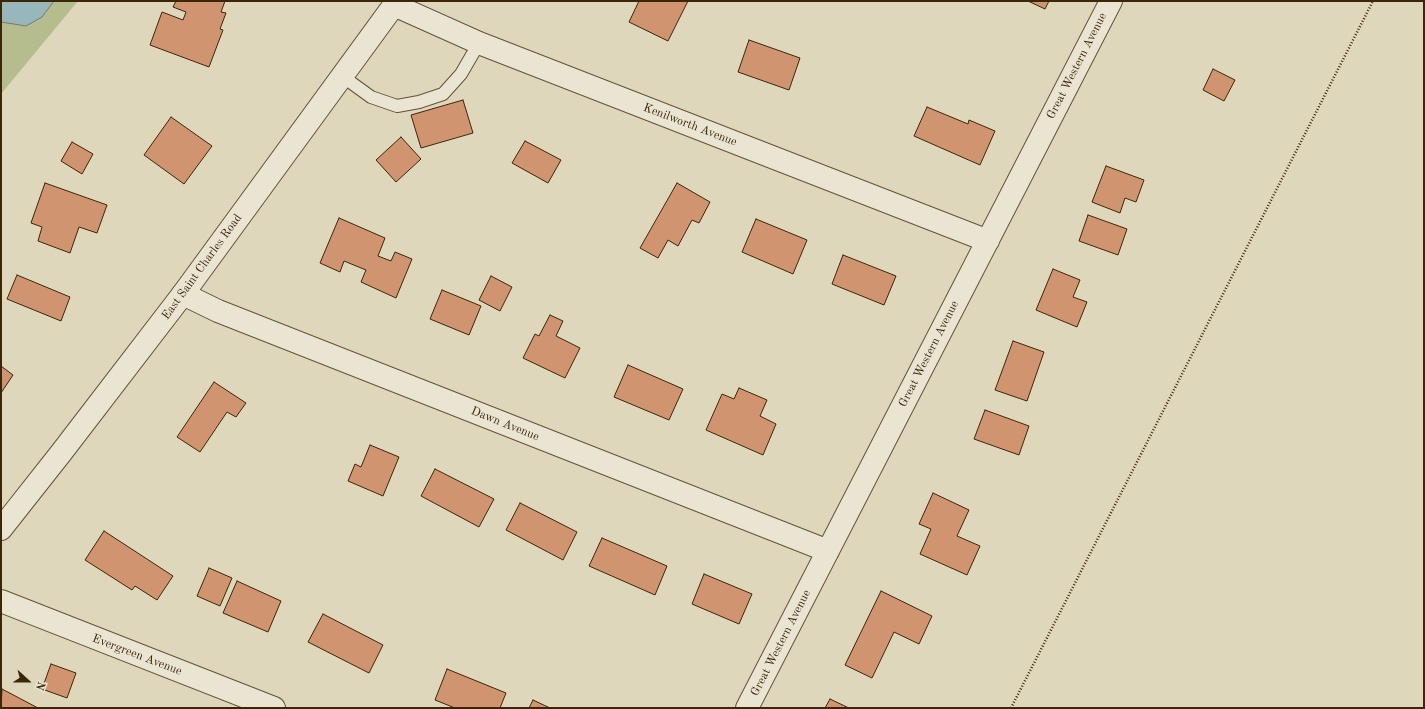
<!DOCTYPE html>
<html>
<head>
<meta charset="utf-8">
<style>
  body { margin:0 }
  #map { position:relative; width:1425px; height:709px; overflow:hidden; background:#dfd7bb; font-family:"Old Standard TT",serif }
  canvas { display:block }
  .frame { position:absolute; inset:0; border:2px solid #3b2608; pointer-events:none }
  .north { position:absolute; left:8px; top:661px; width:40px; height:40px; -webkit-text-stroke:3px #eae5d3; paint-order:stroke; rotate:111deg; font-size:11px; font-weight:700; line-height:16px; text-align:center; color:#3b2608 }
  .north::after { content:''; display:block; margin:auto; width:14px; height:18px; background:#3b2608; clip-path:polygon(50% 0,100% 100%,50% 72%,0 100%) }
</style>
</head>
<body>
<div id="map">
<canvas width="1425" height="709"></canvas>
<div class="frame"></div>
<div class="north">N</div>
</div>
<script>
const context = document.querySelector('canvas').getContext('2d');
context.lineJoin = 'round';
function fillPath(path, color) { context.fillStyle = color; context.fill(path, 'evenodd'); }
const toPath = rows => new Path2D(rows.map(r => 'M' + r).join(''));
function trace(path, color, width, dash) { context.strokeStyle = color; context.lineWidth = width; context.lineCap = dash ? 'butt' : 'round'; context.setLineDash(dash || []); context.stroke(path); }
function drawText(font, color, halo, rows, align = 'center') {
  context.font = font + ' "Old Standard TT",serif'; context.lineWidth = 4; context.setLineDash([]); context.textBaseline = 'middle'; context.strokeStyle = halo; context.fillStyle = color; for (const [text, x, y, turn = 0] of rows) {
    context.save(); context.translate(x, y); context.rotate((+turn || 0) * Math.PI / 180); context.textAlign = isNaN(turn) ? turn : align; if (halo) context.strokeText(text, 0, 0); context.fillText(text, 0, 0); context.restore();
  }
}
const green = toPath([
  [1,1,78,1,1,94]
]);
const water = toPath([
  [1,1,54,1,42,17,26,26,1,22,1,1]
]);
const building = toPath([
  [176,1,225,1,221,12,226,13,220,29,223,30,209,67,150,45,162,12,183,20,186,12,173,7,176,1],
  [639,1,688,1,668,41,629,22,639,1],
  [1028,1,1049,1,1045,9,1028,1],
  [749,40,800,58,789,90,738,72,749,40],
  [1213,69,1235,80,1224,101,1203,90,1213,69],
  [463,100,473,133,421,148,411,115,463,100],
  [927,107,968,124,969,120,995,131,980,165,914,136,927,107],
  [171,117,212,146,184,184,144,155,171,117],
  [401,137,421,159,396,182,376,160,401,137],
  [525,141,561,160,548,183,512,163,525,141],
  [72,142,93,154,82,174,61,161,72,142],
  [1106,166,1144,180,1136,202,1125,198,1120,213,1092,202,1106,166],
  [45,183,107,205,97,233,79,227,70,253,38,241,42,227,31,223,45,183],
  [677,183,710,202,699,223,692,220,678,246,668,240,658,258,640,248,677,183],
  [1088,215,1127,229,1118,255,1079,241,1088,215],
  [339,218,385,238,378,256,391,261,395,252,412,259,396,298,361,282,366,270,344,261,340,272,320,263,339,218],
  [756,219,807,240,793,274,742,252,756,219],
  [843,255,896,276,884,305,832,284,843,255],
  [1053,269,1080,280,1073,297,1087,302,1077,327,1036,310,1053,269],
  [17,275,70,297,61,321,7,299,17,275],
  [491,276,512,287,500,311,479,300,491,276],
  [442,290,481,306,469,335,430,319,442,290],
  [550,315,563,321,556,336,580,348,565,378,523,358,535,334,539,336,550,315],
  [1013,341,1044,352,1027,401,995,390,1013,341],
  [628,365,683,389,669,420,614,397,628,365],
  [1,366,13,375,1,393,1,366],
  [214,382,246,403,236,417,227,412,200,452,177,437,214,382],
  [739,388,767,400,760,416,776,424,763,455,706,430,722,394,734,399,739,388],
  [985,410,1029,426,1019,455,974,439,985,410],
  [370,445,399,457,383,496,348,481,355,464,361,467,370,445],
  [435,469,494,499,479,527,421,496,435,469],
  [933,493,969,510,957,536,980,546,967,575,920,554,931,529,919,524,933,493],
  [520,503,577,532,563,560,506,530,520,503],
  [104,531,173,576,157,600,135,586,132,590,85,560,104,531],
  [602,538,667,566,655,595,589,566,602,538],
  [209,568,232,578,220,606,197,596,209,568],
  [704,574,752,594,739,624,692,604,704,574],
  [237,581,281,601,268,632,223,613,237,581],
  [881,591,932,616,919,644,894,632,872,678,845,665,881,591],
  [323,614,383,645,369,673,308,642,323,614],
  [51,664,76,673,67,698,42,689,51,664],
  [447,669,506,693,500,708,455,708,435,700,447,669],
  [2,689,38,708,1,708,2,689],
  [830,699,849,708,825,708,830,699],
  [533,700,550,708,529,708,533,700]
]);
const path = toPath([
  [1011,708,1373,1]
]);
const service = toPath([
  [342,76,371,97,397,106,419,102,443,94,461,74,479,43]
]);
const minor = toPath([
  [394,5,479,43,988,241],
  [183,294,218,311,828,551],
  [1,601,274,708],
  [747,708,1111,1]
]);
const tertiary = toPath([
  [1,529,61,453,183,294,397,1]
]);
const streetNames = [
  ["Great Western Avenue",1077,66,-63],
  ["Kenilworth Avenue",690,125,21],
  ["East Saint Charles Road",202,267,-54],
  ["Great Western Avenue",929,354,-63],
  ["Dawn Avenue",505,424,22],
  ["Great Western Avenue",781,643,-63],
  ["Evergreen Avenue",137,655,21]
];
fillPath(green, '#b5bd8e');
fillPath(water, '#98b7ba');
trace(water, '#737d73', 1);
fillPath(building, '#d19470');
trace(building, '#3b2608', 1);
trace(service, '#645235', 14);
trace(minor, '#645235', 24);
trace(tertiary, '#645235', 24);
trace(path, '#3b2608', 2.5, [1, 2]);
trace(service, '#eae5d3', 12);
trace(minor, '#eae5d3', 22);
trace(tertiary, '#eae5d3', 22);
drawText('12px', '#3b2608', '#eae5d3', streetNames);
</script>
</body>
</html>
